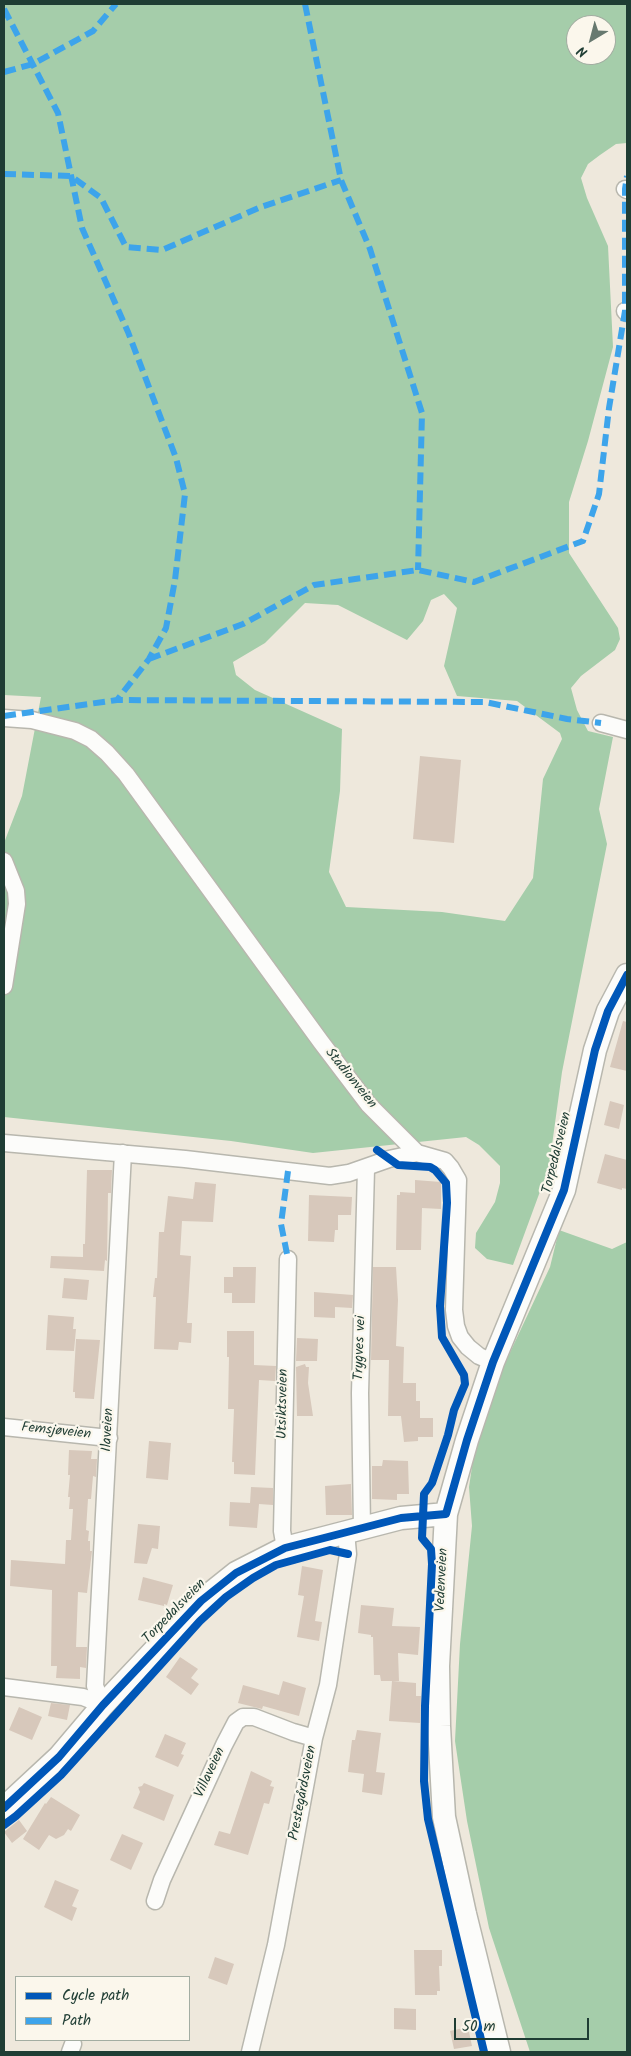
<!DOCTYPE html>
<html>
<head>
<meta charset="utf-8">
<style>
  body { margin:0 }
  #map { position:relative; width:631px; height:2056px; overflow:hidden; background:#eee8dc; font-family:Kalam,sans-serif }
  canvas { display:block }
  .frame { position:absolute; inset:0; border:5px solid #1f3d34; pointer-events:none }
  .legend { position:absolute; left:15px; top:1976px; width:175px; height:65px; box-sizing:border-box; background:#fbf7ec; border:1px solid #a3ada2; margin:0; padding:6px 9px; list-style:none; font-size:15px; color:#1f3d34 }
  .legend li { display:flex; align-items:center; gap:10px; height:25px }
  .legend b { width:25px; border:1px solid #a3ada2 }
  .north { position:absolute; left:566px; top:15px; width:50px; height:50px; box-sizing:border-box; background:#fbf7ec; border:1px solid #a3ada2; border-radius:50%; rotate:217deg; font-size:14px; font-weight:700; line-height:20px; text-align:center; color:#1f3d34 }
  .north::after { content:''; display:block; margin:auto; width:18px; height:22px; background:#67796f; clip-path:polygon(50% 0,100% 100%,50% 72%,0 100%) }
  .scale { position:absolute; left:454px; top:2018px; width:135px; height:22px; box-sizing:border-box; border:2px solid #1f3d34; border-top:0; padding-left:6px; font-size:15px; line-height:18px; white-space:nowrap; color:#1f3d34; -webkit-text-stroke:4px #fbf7ec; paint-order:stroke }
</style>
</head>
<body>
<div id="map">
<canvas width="631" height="2056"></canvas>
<div class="frame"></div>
<ul class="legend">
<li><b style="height:6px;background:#0057b8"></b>Cycle path</li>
<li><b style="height:6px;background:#3da4eb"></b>Path</li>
</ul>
<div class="north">N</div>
<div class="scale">50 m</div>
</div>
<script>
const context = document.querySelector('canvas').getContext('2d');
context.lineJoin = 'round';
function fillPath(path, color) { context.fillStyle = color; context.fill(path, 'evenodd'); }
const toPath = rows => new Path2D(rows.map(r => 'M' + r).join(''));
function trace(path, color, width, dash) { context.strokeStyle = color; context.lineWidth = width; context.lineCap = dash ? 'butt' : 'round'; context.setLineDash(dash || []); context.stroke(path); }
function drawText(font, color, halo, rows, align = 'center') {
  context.font = font + ' Kalam,sans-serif'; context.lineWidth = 4.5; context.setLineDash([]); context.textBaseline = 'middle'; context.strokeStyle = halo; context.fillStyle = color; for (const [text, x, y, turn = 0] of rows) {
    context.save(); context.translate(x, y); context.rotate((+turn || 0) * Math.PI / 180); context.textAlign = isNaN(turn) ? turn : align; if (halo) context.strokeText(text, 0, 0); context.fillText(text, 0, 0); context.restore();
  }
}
const forest = toPath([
  [4,4,627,4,627,143,616,144,600,155,588,164,581,178,587,198,608,246,613,347,588,441,569,502,569,553,618,628,620,639,615,650,581,676,571,688,577,710,588,731,613,737,599,809,607,844,562,1072,549,1167,513,1265,487,1259,475,1248,476,1233,495,1202,500,1183,500,1166,479,1145,466,1137,313,1153,231,1141,4,1117,4,843,22,796,41,697,4,695],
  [576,25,606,25,606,55,576,55],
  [444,594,457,608,444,666,457,696,517,701,560,733,562,739,543,779,533,878,505,921,442,912,346,907,329,872,340,791,342,729,255,690,236,675,233,662,265,643,305,603,338,605,407,640,423,621,431,600],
  [559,1230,612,1249,627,1242,627,2052,530,2052,489,1928,467,1821,455,1741,460,1644,472,1526,469,1487,476,1440,506,1361,550,1267]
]);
const building = toPath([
  [420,756,461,760,454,843,413,839],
  [623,1021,627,1022,627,1071,610,1067],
  [610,1101,624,1105,619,1129,604,1125],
  [605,1154,627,1160,627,1189,622,1188,622,1190,597,1183],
  [87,1170,112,1170,111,1193,108,1193,107,1261,105,1260,104,1271,50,1268,51,1256,83,1257,83,1244,85,1244],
  [415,1180,441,1182,441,1209,422,1208,421,1250,396,1250,397,1195,400,1195,400,1192,415,1193],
  [195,1182,216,1184,213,1222,182,1221,180,1255,191,1256,187,1323,192,1323,191,1343,179,1342,178,1350,154,1349,156,1297,153,1297,155,1278,157,1278,159,1232,164,1232,168,1196,193,1199],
  [309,1195,352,1197,351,1215,338,1215,338,1230,335,1230,334,1242,308,1241],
  [233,1267,256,1267,255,1303,232,1303,232,1293,224,1293,224,1277,233,1277],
  [373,1267,396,1267,398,1300,396,1346,404,1347,403,1383,416,1383,416,1401,420,1401,420,1418,433,1418,433,1437,418,1437,418,1441,404,1442,401,1416,388,1416,389,1360,371,1360],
  [64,1278,89,1280,87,1300,62,1298],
  [314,1292,353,1295,352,1308,335,1307,335,1318,314,1317],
  [48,1315,74,1317,73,1329,76,1329,74,1351,46,1350],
  [227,1331,254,1331,254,1365,276,1366,275,1381,259,1380,255,1475,234,1474,234,1462,232,1462,234,1409,228,1409,229,1357,227,1357],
  [297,1338,318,1339,317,1361,296,1361],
  [76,1339,100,1340,94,1399,75,1398,75,1392,73,1392],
  [305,1364,306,1367,309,1367,308,1383,313,1416,297,1416,296,1367],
  [149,1441,171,1443,168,1480,146,1478],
  [69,1450,92,1451,91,1459,97,1459,96,1477,93,1476,91,1499,88,1499,86,1530,89,1531,88,1541,90,1541,90,1551,92,1551,87,1593,78,1592,76,1647,87,1647,86,1668,80,1667,80,1679,56,1678,57,1666,51,1666,52,1590,10,1586,11,1560,65,1564,66,1540,71,1540,73,1509,69,1509,70,1497,68,1497,70,1475,68,1475],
  [383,1460,408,1461,409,1494,397,1494,397,1500,372,1499,372,1466,382,1466],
  [351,1484,352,1515,326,1515,325,1486],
  [251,1487,273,1488,273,1505,259,1504,257,1528,229,1526,230,1502,250,1503],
  [138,1524,160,1526,158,1549,152,1548,147,1564,134,1563],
  [302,1566,323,1570,315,1621,322,1622,319,1641,297,1637,304,1596,298,1595],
  [143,1577,173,1585,167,1605,164,1604,164,1606,138,1600],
  [361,1605,394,1608,392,1626,420,1627,418,1655,398,1653,399,1681,381,1681,380,1675,374,1675,373,1637,371,1637,371,1635,358,1633],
  [180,1657,198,1669,191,1678,199,1684,191,1695,166,1677],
  [283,1681,306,1688,299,1716,263,1706,262,1709,238,1703,243,1685,279,1695],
  [392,1681,416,1683,416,1696,421,1696,420,1723,389,1721],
  [51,1703,70,1705,67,1720,48,1716],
  [19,1707,42,1717,32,1740,9,1730],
  [357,1730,381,1733,376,1772,385,1773,382,1795,362,1792,364,1774,348,1772,352,1740,355,1740],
  [165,1734,186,1743,181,1754,184,1755,178,1767,155,1757],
  [251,1771,272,1781,270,1786,274,1787,269,1804,264,1803,248,1855,214,1845,219,1831,230,1834],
  [144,1783,174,1795,164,1821,133,1808,140,1792,138,1787,142,1786],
  [51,1797,80,1815,71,1831,68,1829,64,1835,56,1839,49,1835,39,1850,23,1839,45,1803,46,1804],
  [19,1820,27,1831,12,1843,4,1832],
  [122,1834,143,1843,131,1870,110,1860],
  [55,1880,79,1890,72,1906,77,1908,72,1921,44,1907],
  [414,1950,442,1950,442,1966,439,1966,440,1991,437,1991,437,1995,415,1995],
  [215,1957,234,1964,227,1985,208,1978],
  [394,2008,416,2009,416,2030,394,2029],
  [468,2027,472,2046,454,2049,450,2031]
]);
const minor = toPath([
  [625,189,627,190],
  [625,311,627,313],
  [4,718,32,720,75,731,91,739,107,753,126,774,321,1042,368,1104,417,1153],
  [601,723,627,730],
  [4,861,16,891,17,904,4,986],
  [4,1143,185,1159,330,1176,349,1173,389,1159,417,1153,445,1161,451,1168,458,1180,454,1310,456,1326,460,1337,468,1347,479,1356,493,1362],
  [4,1427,109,1438],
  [362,1528,360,1393,366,1169],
  [285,1548,282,1531,288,1259],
  [4,1687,83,1697,103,1705],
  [103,1705,95,1686,123,1153],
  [155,1901,162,1880,224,1745,236,1722,243,1717,254,1717,293,1732,314,1738],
  [70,2052,73,2044],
  [250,2052,276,1945,314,1738,328,1685,348,1554,346,1532]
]);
const secondary = toPath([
  [4,1808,59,1757,103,1705,201,1601,236,1573,285,1548,324,1538,401,1518,446,1514],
  [499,2052,465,1914,444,1817,439,1726,438,1666,446,1514,467,1440,493,1362,564,1190,595,1050,608,1011,627,975]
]);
const quiet = toPath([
  [305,4,341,180,370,249,422,413,418,570],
  [4,9,58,113,82,228,128,332,176,458,185,494,175,580,166,628,149,659,117,700],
  [4,72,33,64,93,31,116,4],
  [4,174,71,176,101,198,126,247,162,250,261,207,341,180],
  [149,659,243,624,314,585,418,570,474,582,583,541,599,494,609,408,625,311,625,189,627,176],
  [4,716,117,700,485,702,567,719,601,723],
  [288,1171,281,1224,288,1259]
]);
const cycleway = toPath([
  [377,1150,398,1165,430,1167,435,1170,446,1183,447,1203,440,1306,442,1337,464,1375,465,1384,454,1410,448,1435,432,1483,424,1494,422,1538,431,1549,432,1564,425,1706,424,1781,428,1819,484,2052],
  [4,1808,59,1757,103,1705,201,1601,236,1573,285,1548,324,1538,401,1518,446,1514,467,1440,493,1362,564,1190,595,1050,608,1011,627,975],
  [4,1825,16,1816,61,1775,200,1621,226,1597,253,1578,276,1565,330,1550,348,1554]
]);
const streetNames = [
  ["Stadionveien",350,1079,51],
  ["Torpedalsveien",558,1153,-76],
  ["Trygves vei",361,1348,-88],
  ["Utsiktsveien",284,1404,-89],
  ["Ilaveien",109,1430,-87],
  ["Femsjøveien",56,1432,6],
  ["Vedenveien",443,1580,-87],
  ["Torpedalsveien",175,1612,-46],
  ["Villaveien",211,1773,-65],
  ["Prestegårdsveien",304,1793,-79]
];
fillPath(forest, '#a5cdaa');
fillPath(building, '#d7c8bb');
trace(minor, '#b8b7ae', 19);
trace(secondary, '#b8b7ae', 25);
trace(minor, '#fcfcfa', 16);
trace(secondary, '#fcfcfa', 22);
trace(quiet, '#3da4eb', 6, [12, 6]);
trace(cycleway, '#0057b8', 8);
drawText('14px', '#1f3d34', '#fbf7ec', streetNames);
</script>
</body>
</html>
